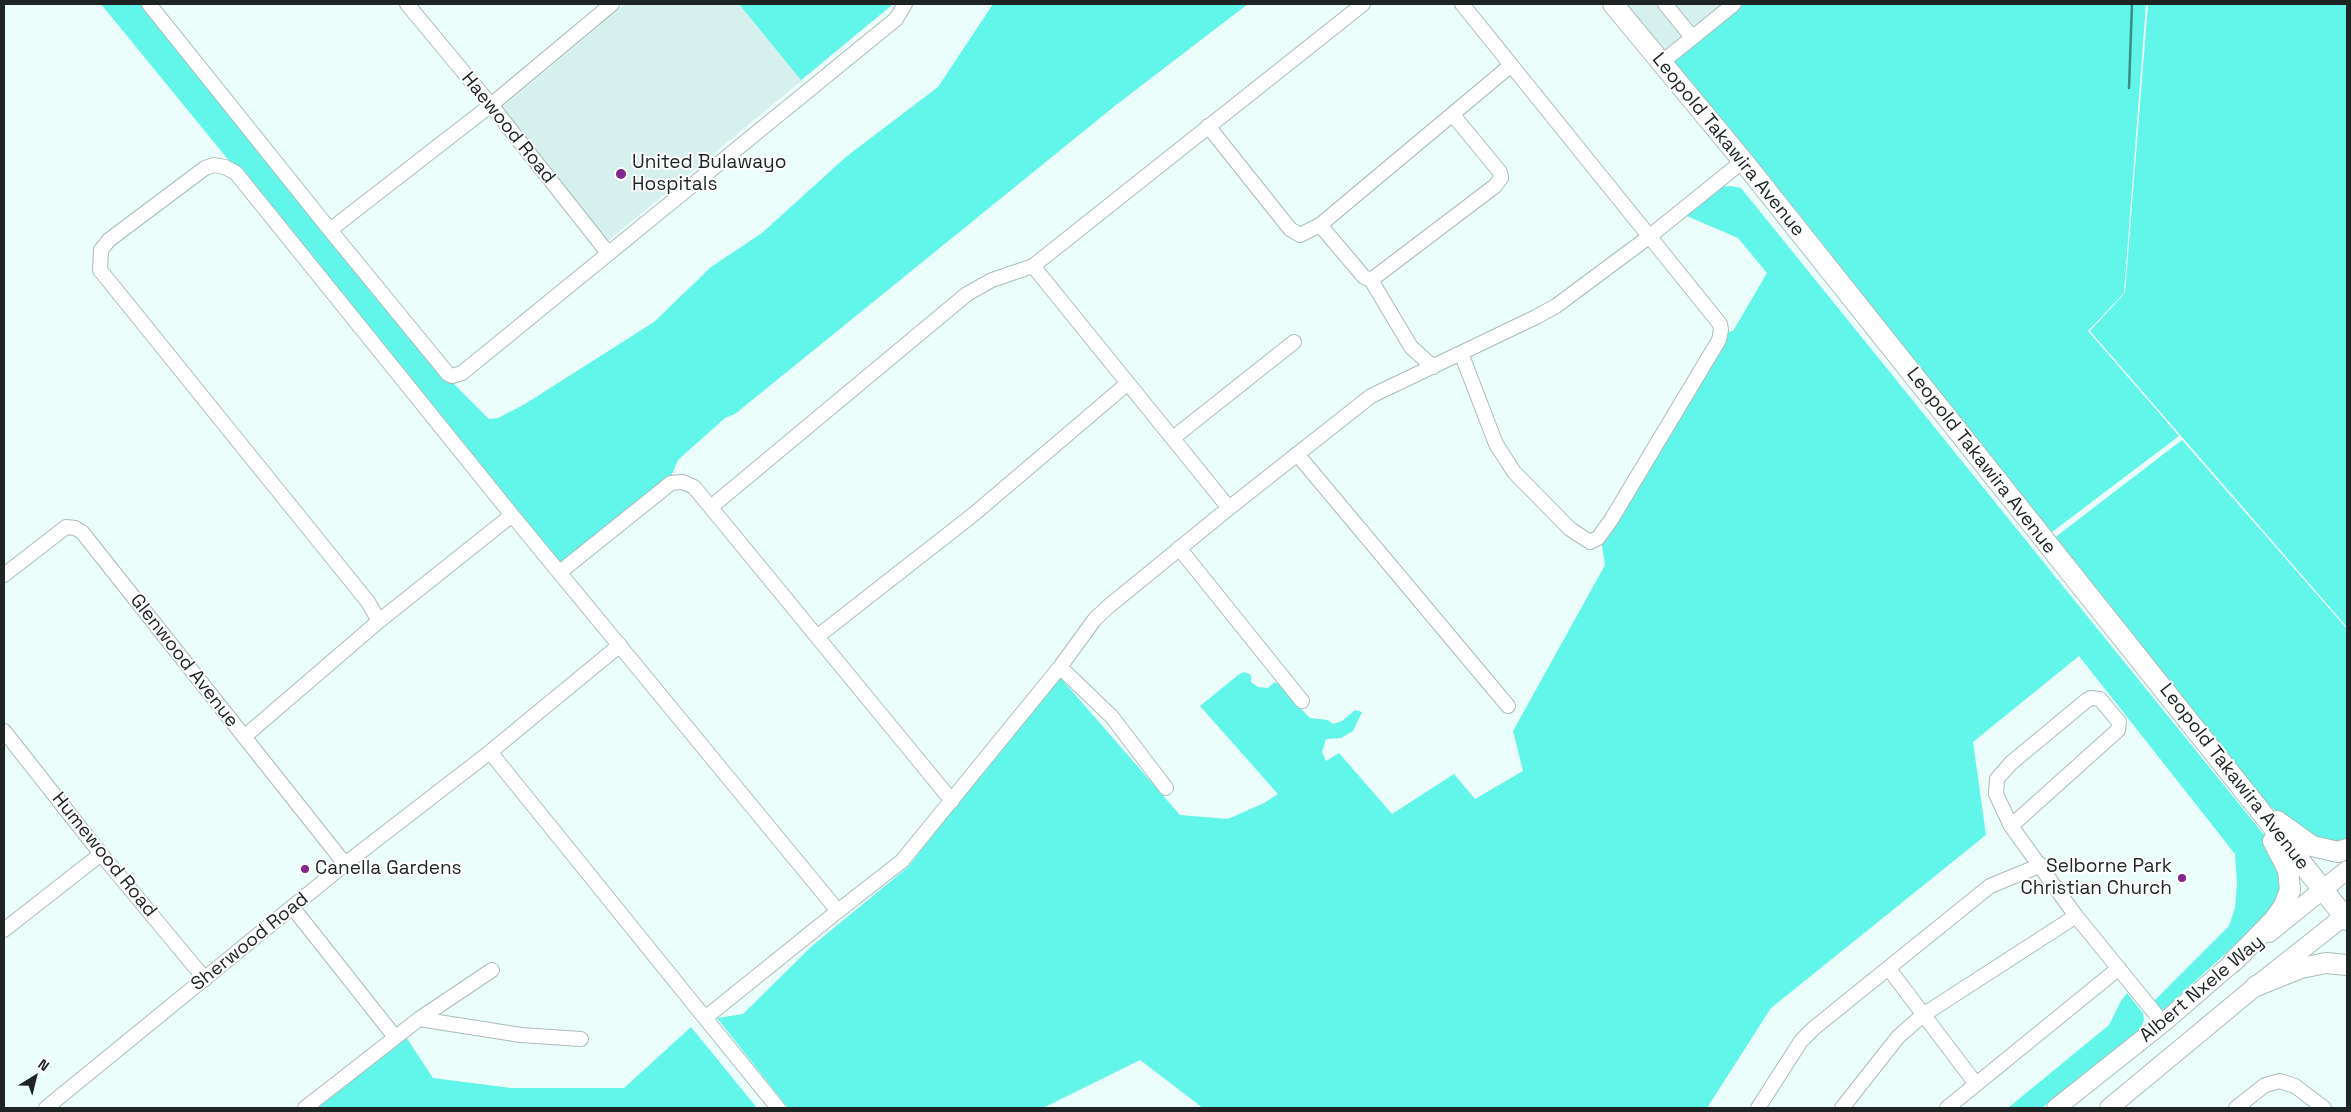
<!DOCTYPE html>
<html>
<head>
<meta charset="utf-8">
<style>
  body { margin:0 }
  #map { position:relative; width:2351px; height:1112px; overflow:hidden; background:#ecfefc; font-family:"Space Grotesk",sans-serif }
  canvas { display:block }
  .frame { position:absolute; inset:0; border:5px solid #1d2423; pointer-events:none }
  .north { position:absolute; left:10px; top:1052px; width:50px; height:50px; -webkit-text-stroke:4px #fff; paint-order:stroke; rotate:36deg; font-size:14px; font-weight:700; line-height:20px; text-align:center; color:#1d2423 }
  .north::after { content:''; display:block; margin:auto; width:18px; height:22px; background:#1d2423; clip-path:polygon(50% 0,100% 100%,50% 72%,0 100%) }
</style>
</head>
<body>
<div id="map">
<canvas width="2351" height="1112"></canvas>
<div class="frame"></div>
<div class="north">N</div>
</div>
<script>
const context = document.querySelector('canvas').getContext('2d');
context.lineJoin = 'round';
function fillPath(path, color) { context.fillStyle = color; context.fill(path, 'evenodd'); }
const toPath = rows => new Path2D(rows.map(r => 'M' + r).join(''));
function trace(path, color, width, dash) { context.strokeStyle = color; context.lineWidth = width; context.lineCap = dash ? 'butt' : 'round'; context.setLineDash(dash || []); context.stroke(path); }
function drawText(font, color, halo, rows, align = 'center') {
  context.font = font + ' "Space Grotesk",sans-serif'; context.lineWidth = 4; context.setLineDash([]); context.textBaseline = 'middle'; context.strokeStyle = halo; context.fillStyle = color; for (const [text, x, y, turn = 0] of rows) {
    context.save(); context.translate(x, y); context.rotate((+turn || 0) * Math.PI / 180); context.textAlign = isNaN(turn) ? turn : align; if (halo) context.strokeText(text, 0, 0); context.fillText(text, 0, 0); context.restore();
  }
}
const built = toPath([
  [625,4,894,4,608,241,501,108],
  [1617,4,1726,4,1658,56]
]);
const green = toPath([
  [101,4,145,4,446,376,489,419,498,418,525,404,654,322,711,267,762,233,847,156,938,87,993,4,1248,4,1116,105,735,414,725,418,678,460,669,481,561,567],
  [739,4,893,4,801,80],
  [1743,4,2146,4,2124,293,2088,331,2179,436,2048,535,1670,64],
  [2148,4,2347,4,2347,627,2090,331,2125,293],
  [1731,186,1741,188,2265,836,2284,873,2281,903,2159,1014,2151,1004,2229,926,2235,908,2237,884,2235,854,2079,656,1973,742,1986,835,1771,1008,1707,1108,1203,1108,1140,1060,1043,1108,788,1108,717,1018,743,1014,812,946,908,867,1058,675,1180,815,1228,819,1264,803,1278,794,1200,706,1238,675,1244,672,1251,675,1251,682,1258,687,1268,688,1275,682,1286,689,1302,710,1310,718,1328,720,1333,724,1342,721,1355,710,1362,712,1353,731,1341,738,1326,739,1322,752,1326,761,1339,753,1392,814,1454,774,1475,799,1523,771,1513,731,1605,565,1601,540,1722,333,1733,331,1767,273,1738,238,1682,214,1719,187],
  [2182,440,2347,629,2347,842,2315,842,2260,798,2053,539],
  [2127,993,2143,1013,2144,1020,2141,1028,2042,1108,2008,1108,2109,1025,2121,1001],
  [691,1027,757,1108,316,1108,406,1037,433,1078,511,1088,624,1088]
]);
const stream = toPath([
  [2129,88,2132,4]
]);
const minor = toPath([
  [149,4,330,230,448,374,452,376,462,373,896,19,905,4],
  [407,4,491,105,608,253],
  [1665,4,1692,37],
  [1661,63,1734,4],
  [1208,126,1290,229,1300,235,1320,225,1510,66],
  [1320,225,1364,277,1371,280,1495,186,1501,178,1500,172,1453,115],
  [330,230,491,105,612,4],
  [1033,266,1229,508],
  [1371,280,1411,347,1433,367],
  [1461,353,1496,444,1514,472,1570,529,1590,542,1598,538,1611,520,1719,340,1721,330,1720,324,1462,4],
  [1173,438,1294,342],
  [1297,454,1508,706],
  [711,507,967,294,992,280,1033,266,1363,4],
  [1179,548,1302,701],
  [560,572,671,483,683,482,694,487,952,801],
  [4,575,66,527,75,528,82,532,345,864],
  [379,621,368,602,100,270,101,250,109,240,205,168,214,165,225,167,236,173,512,515,838,911,705,1018,490,752],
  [818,636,974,514,1128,383],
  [1060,667,1112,717,1166,788],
  [4,731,101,854,205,979],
  [244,737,379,621,512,515],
  [2011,826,2118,730,2119,722,2100,699,2091,698,2087,700,2011,763,1997,779,1996,794,2011,826,2076,916,2163,1023],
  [293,908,395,1037],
  [838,911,902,861,1060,667,1095,619,1109,606,1229,508,1371,396,1536,317,1556,306,1650,236,1743,161],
  [4,930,101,854],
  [1889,969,1976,1084],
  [705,1018,778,1108],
  [419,1019,521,1035,581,1039],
  [46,1108,345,864,490,752,620,645],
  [305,1108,419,1019,492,970],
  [1758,1108,1801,1041,1814,1028,1990,886,2041,865],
  [1842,1108,1898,1037,1923,1015,2076,916],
  [1947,1108,2119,968],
  [2236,1108,2265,1085,2280,1081,2295,1086,2324,1108]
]);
const major = toPath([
  [2269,933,2347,870],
  [2056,1108,2163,1023,2243,954],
  [2109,1108,2256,986,2347,914]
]);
const highway = toPath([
  [1613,4,1743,161,2347,920],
  [2277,821,2312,846,2338,852,2347,849],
  [2233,962,2274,920,2284,906,2290,890,2288,870,2273,841],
  [2256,986,2301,968,2326,963,2347,965]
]);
const markers = [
  [621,174,6,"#85258f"],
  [305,869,5,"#85258f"],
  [2182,878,5,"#85258f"]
];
const streetNames = [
  ["Haewood Road",508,128,51],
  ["Leopold Takawira Avenue",1728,145,51],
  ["Leopold Takawira Avenue",1981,461,52],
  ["Glenwood Avenue",184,661,52],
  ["Leopold Takawira Avenue",2234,777,52],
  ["Humewood Road",104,855,51],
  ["Sherwood Road",250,942,-39],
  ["Albert Nxele Way",2202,989,-40]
];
const poiNames = [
  ["United Bulawayo",632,163],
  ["Hospitals",632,185],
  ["Selborne Park",2172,867,"right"],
  ["Christian Church",2172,889,"right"],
  ["Canella Gardens",315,869]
];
fillPath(built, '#d6f0ee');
fillPath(green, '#62f6ea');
trace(stream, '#3c8c86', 2.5);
trace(minor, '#abbcba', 16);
trace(major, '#abbcba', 20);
trace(highway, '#abbcba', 22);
trace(minor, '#fff', 14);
trace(major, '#fff', 18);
trace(highway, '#fff', 20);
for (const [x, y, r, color] of markers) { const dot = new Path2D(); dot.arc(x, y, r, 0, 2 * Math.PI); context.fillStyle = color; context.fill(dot); trace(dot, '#fff', 2); }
drawText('19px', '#1d2423', '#fff', streetNames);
drawText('19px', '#1d2423', '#fff', poiNames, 'left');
</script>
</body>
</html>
